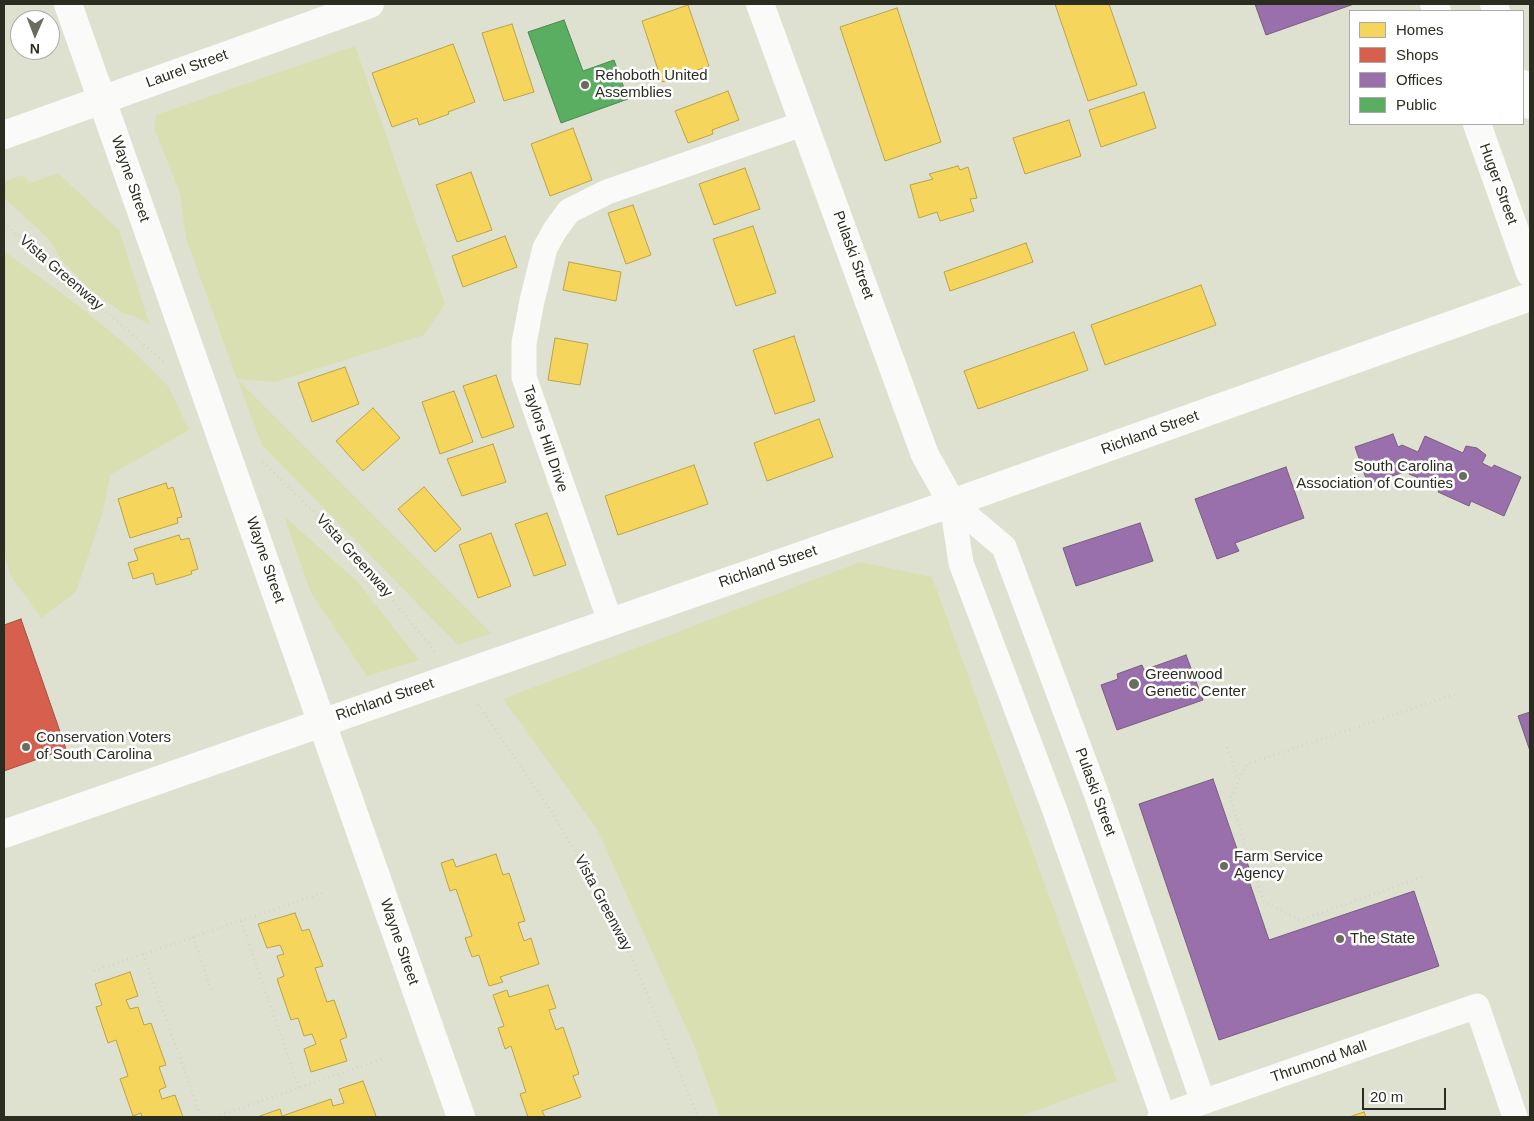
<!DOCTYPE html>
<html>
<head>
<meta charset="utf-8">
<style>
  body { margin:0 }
  #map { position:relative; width:1534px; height:1121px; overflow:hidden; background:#dfe1d0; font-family:Arial,sans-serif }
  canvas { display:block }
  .frame { position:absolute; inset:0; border:5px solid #2b2d20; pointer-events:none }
  .legend { position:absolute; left:1349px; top:10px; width:175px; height:115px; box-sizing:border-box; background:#fff; border:1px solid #aaaba6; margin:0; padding:6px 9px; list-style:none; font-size:15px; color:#2b2d20 }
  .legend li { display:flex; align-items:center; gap:10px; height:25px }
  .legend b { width:25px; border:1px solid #aaaba6 }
  .north { position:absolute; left:10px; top:10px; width:50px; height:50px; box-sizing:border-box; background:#fff; border:1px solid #aaaba6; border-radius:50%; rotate:181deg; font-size:14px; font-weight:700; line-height:20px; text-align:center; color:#2b2d20 }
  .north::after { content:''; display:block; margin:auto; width:18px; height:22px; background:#6a6c5e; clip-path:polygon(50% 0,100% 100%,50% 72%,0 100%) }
  .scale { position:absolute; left:1362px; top:1088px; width:84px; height:22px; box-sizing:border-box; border:2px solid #2b2d20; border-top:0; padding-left:6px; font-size:15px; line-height:18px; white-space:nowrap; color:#2b2d20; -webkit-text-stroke:4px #fff; paint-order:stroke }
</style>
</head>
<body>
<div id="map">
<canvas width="1534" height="1121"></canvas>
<div class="frame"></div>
<ul class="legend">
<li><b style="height:14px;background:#f6d55c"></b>Homes</li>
<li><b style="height:14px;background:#d6604d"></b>Shops</li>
<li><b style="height:14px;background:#9970ab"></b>Offices</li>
<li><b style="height:14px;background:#5aae61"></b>Public</li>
</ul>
<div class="north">N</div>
<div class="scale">20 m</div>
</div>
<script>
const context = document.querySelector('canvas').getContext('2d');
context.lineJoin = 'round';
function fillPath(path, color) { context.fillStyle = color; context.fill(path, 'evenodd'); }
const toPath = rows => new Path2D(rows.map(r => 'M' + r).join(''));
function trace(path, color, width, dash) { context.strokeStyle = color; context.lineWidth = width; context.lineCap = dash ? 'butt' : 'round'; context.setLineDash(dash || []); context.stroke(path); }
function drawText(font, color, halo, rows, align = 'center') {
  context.font = font + ' Arial,sans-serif'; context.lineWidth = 5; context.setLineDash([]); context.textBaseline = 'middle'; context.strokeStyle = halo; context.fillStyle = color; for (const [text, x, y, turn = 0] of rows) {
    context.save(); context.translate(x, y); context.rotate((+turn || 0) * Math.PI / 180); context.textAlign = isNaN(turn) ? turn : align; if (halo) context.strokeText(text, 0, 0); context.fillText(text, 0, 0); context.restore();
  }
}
const green = toPath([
  [355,46,445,304,424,335,275,382,237,379,491,633,458,645,262,445,237,379,186,238,180,193,154,128,156,115],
  [58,173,119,230,150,325,134,316,123,313,88,288,61,259,48,238,4,198,4,182,22,175,30,183],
  [4,251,80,307,129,347,169,387,189,430,110,475,103,512,76,592,41,618,10,575,4,552],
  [284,516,358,582,419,660,367,676,311,593],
  [860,562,932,577,1117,1081,1018,1117,720,1117,693,1043,597,829,503,699]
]);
const homes = toPath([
  [1055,4,1109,4,1137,85,1088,101,1055,4],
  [688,5,709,66,662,82,642,21,688,5],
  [897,8,941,142,885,161,840,27,897,8],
  [512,24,534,92,504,101,482,33,512,24],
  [453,44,475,102,448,112,449,114,419,125,417,118,392,127,372,73,453,44],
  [728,91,739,120,712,130,713,134,688,143,675,111,728,91],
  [1144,92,1156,128,1101,147,1089,110,1144,92],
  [1069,120,1081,156,1025,174,1013,138,1069,120],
  [573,128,592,180,550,196,531,144,573,128],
  [958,166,960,170,968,167,977,198,970,199,974,211,940,221,937,212,919,218,910,185,933,179,929,174,958,166],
  [745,168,760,209,714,225,699,184,745,168],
  [471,172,492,230,457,242,436,185,471,172],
  [633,205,651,255,626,264,608,213,633,205],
  [753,226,776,293,736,306,713,239,753,226],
  [505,236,517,267,463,287,452,256,505,236],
  [1026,243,1033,262,950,291,944,272,1026,243],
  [569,262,621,272,616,301,563,290,569,262],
  [1201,285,1216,325,1105,365,1091,325,1201,285],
  [1074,332,1088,370,978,409,964,371,1074,332],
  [794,336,815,401,775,414,753,350,794,336],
  [555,338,588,344,580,385,548,380,555,338],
  [345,367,359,404,312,422,298,383,345,367],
  [496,375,514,427,482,438,463,386,496,375],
  [454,391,473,442,440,454,422,402,454,391],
  [373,408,400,438,363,471,336,441,373,408],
  [819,419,833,457,767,481,754,443,819,419],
  [493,444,506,482,462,496,447,459,493,444],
  [694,465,708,504,618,535,605,496,694,465],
  [166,483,168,489,173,487,182,517,177,518,178,523,130,538,118,499,166,483],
  [424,487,461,529,435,552,398,509,424,487],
  [547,513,566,565,534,576,515,524,547,513],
  [491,533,511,586,478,598,459,545,491,533],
  [179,535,181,540,189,538,198,569,191,571,192,574,156,585,153,573,133,579,128,563,138,560,134,549,179,535],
  [496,854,503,875,509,873,525,921,518,923,524,941,531,938,539,964,500,977,503,982,489,986,479,955,472,957,465,938,472,936,456,889,450,891,441,863,453,859,456,867,496,854],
  [295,913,302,931,309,929,323,966,315,968,327,1002,334,1000,347,1037,340,1040,347,1061,311,1072,304,1049,316,1044,312,1034,304,1036,298,1018,291,1020,277,979,284,976,277,956,284,954,280,945,267,948,258,924,295,913],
  [130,972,138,996,126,1000,130,1009,138,1007,144,1025,151,1023,166,1065,159,1067,166,1087,159,1090,162,1099,175,1095,183,1117,142,1117,141,1113,133,1116,120,1079,128,1076,116,1040,108,1043,96,1007,102,1005,95,984,130,972],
  [548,985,556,1008,549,1010,556,1030,563,1027,579,1074,573,1076,581,1097,542,1111,545,1117,528,1117,520,1094,526,1092,511,1046,505,1049,498,1028,504,1026,493,995,507,990,509,997,548,985],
  [363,1081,376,1116,373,1117,257,1117,280,1109,282,1116,331,1099,333,1106,344,1103,339,1089,363,1081],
  [1364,1112,1366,1117,1349,1117,1364,1112]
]);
const shops = toPath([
  [21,619,66,749,4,771,4,625,21,619]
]);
const offices = toPath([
  [1255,4,1354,4,1266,35,1255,4],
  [1393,434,1398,447,1402,445,1418,452,1425,436,1463,453,1466,446,1477,448,1486,455,1482,463,1492,468,1494,465,1521,477,1504,516,1471,501,1469,506,1438,492,1441,487,1409,474,1412,468,1405,465,1407,471,1368,484,1355,447,1393,434],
  [1286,467,1304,518,1235,543,1239,551,1217,559,1195,499,1286,467],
  [1140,523,1153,561,1076,586,1063,548,1140,523],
  [1186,655,1203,700,1117,730,1101,685,1118,679,1117,674,1142,665,1144,670,1186,655],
  [1530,712,1530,751,1518,716,1530,712],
  [1213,779,1238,852,1243,850,1250,871,1246,872,1269,940,1414,891,1439,966,1219,1040,1139,804,1213,779]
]);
const public = toPath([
  [564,20,583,71,614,60,628,99,561,123,528,32,564,20]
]);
const path = toPath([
  [4,223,164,362],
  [263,462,333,531,375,578,437,654],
  [478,704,553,814,583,866,631,956,698,1117],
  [1227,747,1239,780],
  [1422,877,1301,920,1264,902,1230,798,1247,764,1456,694],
  [241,921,299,1088],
  [193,937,212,992],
  [143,954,201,1117],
  [94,971,322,893],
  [215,1117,382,1059]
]);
const street = toPath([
  [952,503,1004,547,1096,793,1203,1102],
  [952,503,961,563,1054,808,1163,1116],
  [610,621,524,377,524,343,532,301,545,248,555,230,569,211,607,192,805,123],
  [1160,1117,1477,1006,1515,1117]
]);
const secondary = toPath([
  [68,4,461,1117],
  [760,4,925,455,952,503],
  [4,135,370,4],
  [4,834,952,503,1530,297]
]);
const highway = toPath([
  [1434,4,1437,11],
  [1494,4,1496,11],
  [1523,84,1530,105],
  [1477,124,1530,273]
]);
const markers = [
  [585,85,5,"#6a6c5e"],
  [1463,476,5,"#6a6c5e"],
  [1134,684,6,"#6a6c5e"],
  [26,747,5,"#6a6c5e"],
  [1224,866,5,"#6a6c5e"],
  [1340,939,5,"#6a6c5e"]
];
const streetNames = [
  ["Laurel Street",187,69,-20],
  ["Wayne Street",130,179,71],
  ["Huger Street",1498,184,70],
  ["Pulaski Street",853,255,70],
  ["Vista Greenway",61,273,41],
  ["Richland Street",1150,433,-20],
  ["Taylors Hill Drive",545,439,71],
  ["Vista Greenway",354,556,48],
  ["Wayne Street",265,560,71],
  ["Richland Street",768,567,-19],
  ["Richland Street",385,700,-19],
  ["Pulaski Street",1095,792,70],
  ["Vista Greenway",603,903,62],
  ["Wayne Street",399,942,71],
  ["Thrumond Mall",1319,1062,-19]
];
const poiNames = [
  ["Rehoboth United",595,76],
  ["Assemblies",595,93],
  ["South Carolina",1453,467,"right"],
  ["Association of Counties",1453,484,"right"],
  ["Greenwood",1145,675],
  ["Genetic Center",1145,692],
  ["Conservation Voters",36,738],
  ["of South Carolina",36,755],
  ["Farm Service",1234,857],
  ["Agency",1234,874],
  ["The State",1350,939]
];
fillPath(green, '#dadfb1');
fillPath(homes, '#f6d55c');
trace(homes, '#b9a34a', 1);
fillPath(shops, '#d6604d');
trace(shops, '#a35140', 1);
fillPath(offices, '#9970ab');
trace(offices, '#785c81', 1);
fillPath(public, '#5aae61');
trace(public, '#4c874e', 1);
trace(path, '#d3d4ce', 3, [1, 4]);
trace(street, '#fafaf8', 25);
trace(secondary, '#fafaf8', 28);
trace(highway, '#fafaf8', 28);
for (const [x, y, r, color] of markers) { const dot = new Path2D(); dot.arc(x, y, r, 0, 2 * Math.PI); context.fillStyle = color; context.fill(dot); trace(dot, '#fff', 2); }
drawText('15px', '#2b2d20', '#fff', streetNames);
drawText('15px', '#2b2d20', '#fff', poiNames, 'left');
</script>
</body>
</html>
